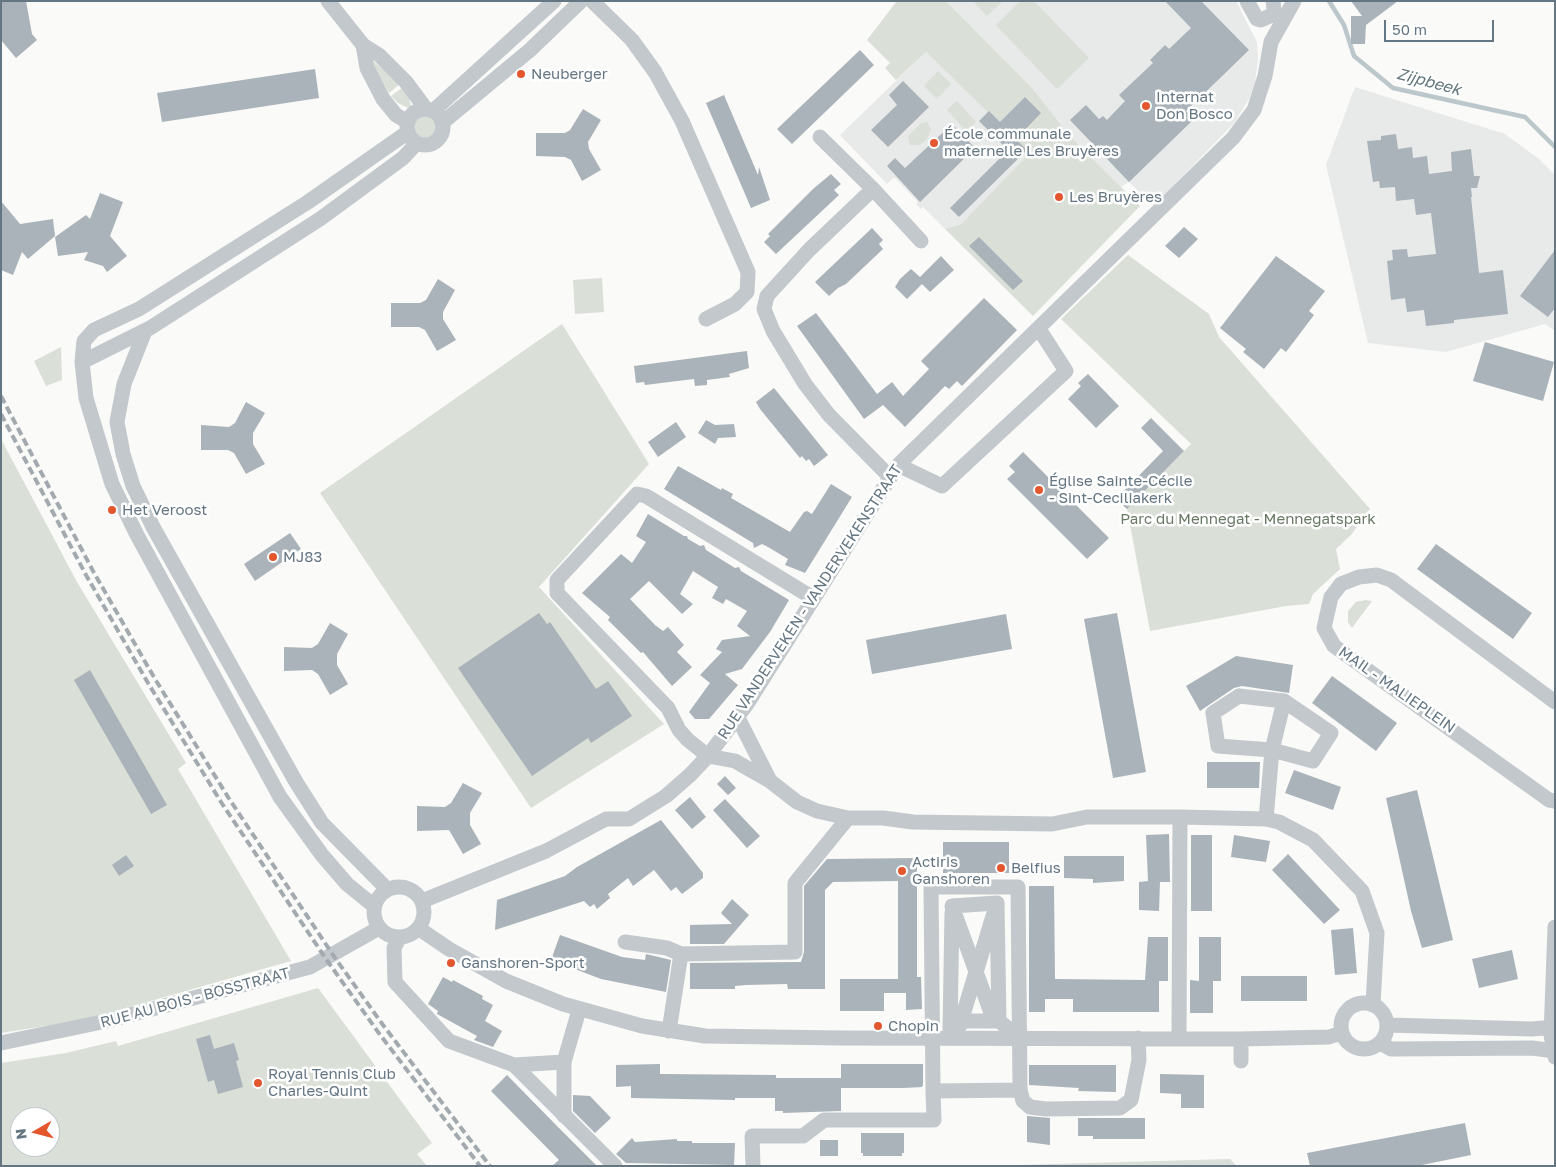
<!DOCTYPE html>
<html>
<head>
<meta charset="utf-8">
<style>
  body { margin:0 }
  #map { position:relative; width:1556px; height:1167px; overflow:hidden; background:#fafaf8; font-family:"Golos Text",sans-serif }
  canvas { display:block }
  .frame { position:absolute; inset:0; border:2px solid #657683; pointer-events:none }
  .north { position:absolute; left:10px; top:1107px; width:50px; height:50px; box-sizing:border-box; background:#fff; border:1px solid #c1c8cd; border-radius:50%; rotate:262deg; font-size:14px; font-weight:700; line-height:20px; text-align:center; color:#657683 }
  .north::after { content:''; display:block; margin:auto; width:18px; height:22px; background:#e4572e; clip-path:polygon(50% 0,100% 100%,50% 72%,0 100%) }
  .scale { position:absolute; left:1384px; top:20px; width:110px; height:22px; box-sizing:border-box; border:2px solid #657683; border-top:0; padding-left:6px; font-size:15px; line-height:18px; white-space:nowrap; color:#657683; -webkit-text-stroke:4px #fff; paint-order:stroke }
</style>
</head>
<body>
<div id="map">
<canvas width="1556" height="1167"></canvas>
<div class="frame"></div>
<div class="north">N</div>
<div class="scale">50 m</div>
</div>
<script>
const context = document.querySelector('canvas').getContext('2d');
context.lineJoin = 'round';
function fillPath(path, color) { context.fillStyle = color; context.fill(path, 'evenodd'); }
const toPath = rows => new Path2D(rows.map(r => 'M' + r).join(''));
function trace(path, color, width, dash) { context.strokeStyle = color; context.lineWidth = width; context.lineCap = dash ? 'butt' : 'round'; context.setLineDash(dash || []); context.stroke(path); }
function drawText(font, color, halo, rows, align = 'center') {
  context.font = font + ' "Golos Text",sans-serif'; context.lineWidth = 5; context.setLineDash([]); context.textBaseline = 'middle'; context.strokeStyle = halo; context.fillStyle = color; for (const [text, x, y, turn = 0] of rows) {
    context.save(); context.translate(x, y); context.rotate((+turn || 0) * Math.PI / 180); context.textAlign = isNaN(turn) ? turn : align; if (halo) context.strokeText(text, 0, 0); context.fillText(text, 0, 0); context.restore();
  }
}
const built = toPath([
  [946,1,1236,1,1257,42,1258,58,1255,83,1249,99,1235,122,1156,204,1148,201,1129,182,1121,187,1069,135,1033,89],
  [926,52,1031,153,961,224,945,229,923,207,921,209,916,204,918,202,894,177,887,184,840,135],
  [1355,87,1505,134,1539,159,1555,175,1555,331,1545,324,1446,352,1368,343,1326,165]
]);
const green = toPath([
  [897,1,946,1,1033,89,1069,135,1140,206,1033,316,945,229,961,224,1030,153,926,52,896,80,885,68,890,63,867,40],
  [973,1,1003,1,987,16],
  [1020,1,1034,1,1089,58,1057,89,996,25],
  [373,61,400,84,389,93,372,64],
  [938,71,951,84,937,99,924,86],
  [403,87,409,98,412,110,398,103,391,96],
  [957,101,976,122,966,131,947,110],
  '414 127a11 11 0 1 1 22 0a11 11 0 1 1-22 0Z',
  [927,122,931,129,927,139,920,145,910,145,908,136,920,124],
  [1128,255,1209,314,1219,337,1370,509,1351,535,1336,549,1340,569,1313,594,1309,604,1286,606,1150,631,1127,509,1191,444,1061,319],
  [602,278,604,312,575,314,573,280],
  [562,324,649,464,539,587,664,724,531,808,320,493],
  [61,347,62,380,46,386,34,361],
  [1,439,77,582,186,763,178,769,291,961,84,1020,1,1033],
  [1365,600,1372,601,1352,628,1348,622,1348,611,1356,602],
  [318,988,432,1143,417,1154,427,1166,1,1166,1,1063,66,1053,116,1041,118,1046],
  [20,1117,50,1117,50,1147,20,1147],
  [1230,1159,1237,1166,983,1166]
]);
const stream = toPath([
  [1329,1,1344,25,1354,56,1393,88,1525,117,1555,147]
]);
const building = toPath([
  [1,1,26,1,32,34,37,40,16,58,1,40],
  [1165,1,1201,1,1249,50,1186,111,1194,119,1129,182,1070,120,1086,105,1099,119,1103,116,1107,120,1125,101,1119,95,1153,63,1150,60,1165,45,1169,49,1191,28],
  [1351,1,1398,1,1366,25,1365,44,1351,44,1351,16,1362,16],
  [860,50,874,65,792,144,777,129],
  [315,69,319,98,162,122,157,93],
  [903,81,929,107,888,147,871,130,897,105,889,95],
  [724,95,758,175,759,167,770,200,751,208,706,103],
  [1025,97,1041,113,1016,139,1027,150,959,217,950,208,1008,150,979,121,989,111,1000,122],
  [583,109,601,120,588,142,589,149,601,170,582,181,571,160,565,157,536,156,536,133,565,133,570,130],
  [952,124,975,148,920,202,887,166,895,158,905,168],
  [1396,134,1398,149,1412,147,1413,158,1427,156,1429,174,1452,171,1451,152,1471,149,1474,176,1480,176,1477,188,1471,188,1472,197,1471,197,1479,273,1503,270,1508,314,1454,320,1454,323,1426,326,1424,310,1407,312,1405,298,1391,300,1387,261,1393,260,1392,250,1407,249,1408,257,1436,254,1431,213,1416,215,1414,199,1396,201,1395,187,1380,188,1379,181,1373,182,1367,141,1381,140,1381,136],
  [831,174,841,184,834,190,839,195,776,254,764,242,770,236,768,234,813,189],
  [100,193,123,202,110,236,127,256,107,272,103,266,84,260,88,252,58,256,55,237,86,215,90,219],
  [1,201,20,224,53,219,55,236,28,259,22,252,13,275,1,270],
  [1184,227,1198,239,1179,258,1165,246],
  [872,228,883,240,879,244,883,249,846,284,838,288,829,296,815,282],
  [979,237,1023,281,1013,290,969,246],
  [1555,250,1555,308,1548,317,1520,296],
  [941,256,954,270,930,292,922,284,907,299,895,287,900,279,911,269,920,277],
  [1276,256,1325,291,1309,311,1314,315,1286,352,1281,348,1264,369,1243,352,1246,349,1220,328],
  [438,279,455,290,443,312,443,319,456,340,437,351,425,330,419,327,391,327,391,303,420,303,426,300],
  [984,298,1017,330,962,386,957,381,949,389,945,386,905,427,883,405,864,419,797,326,816,313,877,394,892,382,903,396,929,369,921,361],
  [1485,342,1554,362,1543,401,1473,381],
  [747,351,749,368,729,374,730,377,707,380,707,385,695,386,694,379,645,385,644,382,636,383,634,366],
  [1088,374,1119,406,1096,428,1068,399,1081,386,1078,383],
  [774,388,828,455,814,466,809,459,806,461,802,456,800,458,760,409,756,402],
  [246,402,265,413,253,433,253,444,265,464,246,474,234,453,228,450,201,450,201,425,229,427,235,423],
  [1151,418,1184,451,1127,509,1116,499,1163,451,1141,428],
  [706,420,715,425,734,424,736,437,718,438,715,444,698,433],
  [676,422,686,437,658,457,648,442],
  [1023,452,1109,538,1087,559,1007,479,1015,472,1009,466],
  [678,466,721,490,722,488,733,494,731,498,790,532,804,512,807,511,812,514,831,484,852,497,805,573,785,565,788,559,768,547,762,544,754,548,753,543,664,489],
  [648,514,684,536,687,536,688,539,700,546,704,545,706,550,735,568,739,567,741,571,789,600,770,632,742,669,725,674,738,685,709,719,695,719,689,712,710,683,700,675,722,652,716,649,722,640,750,636,737,626,747,611,726,599,723,604,712,598,718,587,693,571,680,594,693,604,682,614,649,581,630,599,655,625,663,631,668,627,684,645,677,652,692,667,672,686,643,652,641,653,608,620,610,617,582,593,621,554,632,563,646,542,636,536],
  [290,533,301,549,255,581,244,564],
  [1436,544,1532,613,1513,639,1417,569],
  [539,613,547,624,550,622,596,689,608,681,632,716,591,743,588,738,532,776,458,668],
  [1117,613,1146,772,1113,778,1084,619],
  [1006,614,1012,649,872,674,866,640],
  [330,623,348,634,337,654,337,665,348,684,330,695,318,674,312,670,284,671,284,647,312,648,318,644],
  [1236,656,1293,665,1289,693,1242,686,1234,688,1200,711,1186,686],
  [90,670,167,805,151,814,74,680],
  [1332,676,1397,723,1376,751,1312,703],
  [1207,762,1260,762,1259,788,1207,788],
  [1294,770,1341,787,1333,810,1285,793],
  [725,776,736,788,728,795,717,784],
  [463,783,482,793,470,813,470,825,481,844,463,854,449,830,417,831,417,806,445,807,451,803],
  [1417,790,1453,940,1422,948,1411,911,1386,798],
  [690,797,706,817,692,829,675,810],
  [725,799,760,836,747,848,713,810],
  [661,820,703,873,703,878,682,894,676,887,671,891,654,870,633,886,628,878,608,894,610,898,597,909,594,904,590,907,584,901,495,930,497,900,565,876,577,867],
  [1169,834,1170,882,1160,882,1159,911,1139,910,1139,882,1148,881,1146,835],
  [1191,835,1212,835,1212,911,1191,911],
  [1234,835,1270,841,1266,862,1231,857],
  [943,842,1009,842,1009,873,943,873],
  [1288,854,1340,910,1324,924,1272,870],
  [126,855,134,866,119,876,112,865],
  [1064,856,1124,856,1124,881,1093,883,1093,879,1064,878],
  [917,858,917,977,921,977,922,1009,906,1010,906,993,884,993,884,1011,840,1011,840,979,898,979,898,881,833,882,825,890,825,989,788,989,787,984,746,985,735,986,735,989,690,989,690,963,801,962,804,952,804,886,827,859],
  [1029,886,1054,886,1055,979,1145,980,1148,937,1168,937,1168,981,1159,981,1159,1012,1073,1012,1073,999,1045,999,1045,1012,1029,1012],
  [732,899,749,915,724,944,690,944,690,925,732,924,721,913],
  [1353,928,1357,973,1335,975,1331,930],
  [560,935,622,957,645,960,646,954,671,960,666,992,601,979,551,960],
  [1199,937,1221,937,1221,981,1213,981,1213,1013,1190,1013,1190,980,1199,981],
  [1512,950,1518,979,1479,988,1472,959],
  [1241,976,1307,976,1307,1001,1241,1001],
  [443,977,452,982,453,980,483,996,482,999,493,1005,485,1021,502,1031,493,1047,474,1040,477,1036,437,1014,438,1011,428,1004],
  [210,1035,214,1049,234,1043,239,1060,236,1061,243,1087,218,1094,214,1080,208,1082,196,1039],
  [660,1064,660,1074,776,1075,776,1078,841,1078,841,1111,783,1113,783,1111,775,1111,775,1098,735,1098,735,1100,631,1098,631,1086,616,1087,616,1065],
  [841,1064,923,1064,923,1085,922,1087,904,1088,841,1088],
  [1029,1065,1116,1065,1116,1092,1078,1091,1079,1088,1029,1085],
  [1160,1074,1204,1075,1204,1108,1181,1108,1181,1094,1160,1093],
  [507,1075,556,1125,597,1166,552,1166,559,1160,491,1091],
  [573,1095,590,1096,611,1118,595,1133,573,1111],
  [1027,1116,1050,1118,1050,1145,1027,1142],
  [1078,1118,1145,1118,1145,1139,1093,1139,1093,1136,1078,1136],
  [1465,1123,1471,1155,1417,1166,1310,1166,1307,1153],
  [861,1133,904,1133,904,1153,902,1153,902,1156,863,1156,863,1153,861,1153],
  [632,1138,635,1142,677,1139,677,1141,692,1141,692,1143,735,1143,734,1165,626,1163,616,1154],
  [820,1140,838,1140,838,1156,820,1156]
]);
const street = toPath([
  [328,1,363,45,379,55,406,82,426,109],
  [592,1,632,40,655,72,682,121,748,272,747,292,735,304,706,319],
  [1247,1,1257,19,1261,20,1272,15,1274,10,1273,1],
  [363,45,367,68,383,99,396,115,408,122],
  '407 127a18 18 0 1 1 36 0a18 18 0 1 1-36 0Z',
  [433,111,554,1],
  [442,123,530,50,581,1],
  [820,137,873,189,921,241],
  [873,189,809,250,767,296,764,309,773,331,805,384,829,415,889,476],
  [145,331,124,384,117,422,123,454,133,486,153,527,296,782,322,823,387,889],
  [82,362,150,328,320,219,403,158,417,143],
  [898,465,942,486,1066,371,1039,329],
  [813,598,646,496,637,494,557,580,557,593,668,708,679,730,688,740,708,756,735,761,770,781,797,802,817,811,848,818,883,818,913,822,1052,824,1087,817,1180,817,1266,819,1279,822,1313,840,1362,891,1377,933,1373,1004],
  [1239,696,1284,701,1331,733,1313,761,1272,750,1218,746,1213,713,1239,696],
  [1555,702,1391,580,1377,575,1359,577,1341,584,1331,597,1324,628,1334,646,1549,800,1555,801],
  [738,718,770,781],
  [1266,819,1272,750,1284,701],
  '374 912a25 25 0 1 1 50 0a25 25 0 1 1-50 0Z',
  [931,887,1018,887,1020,1090,933,1091,931,887],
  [422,901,546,851,606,819,629,819,666,796,690,775,708,756,747,704,898,465,1233,138,1254,110,1265,76,1271,42,1294,1],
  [374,906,347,884,322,855,280,797,137,535,112,484,86,398,82,362,84,341,94,330,139,309,308,202,408,132],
  [1555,927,1551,1035,1555,1057],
  [418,928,449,949,506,981,563,1004,642,1026,705,1036,841,1038,1241,1039,1329,1037,1341,1033],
  [400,937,394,948,395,982,449,1041,514,1065,615,1166],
  [625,942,667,948,681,954],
  '1341 1026a23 23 0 1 1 46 0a23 23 0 1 1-46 0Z',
  [961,1021,994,1021],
  [999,1021,997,903,952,906,994,1021,999,1021,1020,1038],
  [951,1025,960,1025,993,916],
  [1387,1025,1532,1029,1555,1027],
  [950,1029,952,913],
  [669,1031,681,954,795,952,795,883,848,818],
  [1179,1039,1180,817],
  [1241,1039,1241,1061],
  [1,1043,107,1021,310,967,379,928],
  [1380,1043,1391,1049,1532,1048,1555,1051],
  [514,1065,564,1062,579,1010],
  [1020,1090,1023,1101,1030,1107,1046,1109,1120,1108,1131,1100,1139,1060,1138,1038],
  [564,1116,564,1062],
  [753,1166,752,1136,803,1136,824,1120,934,1120,933,1091]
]);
const rail = toPath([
  [1,396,93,571,155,679,228,797,333,955,383,1025,490,1166],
  [1,414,86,575,148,683,221,802,326,959,378,1032,480,1166]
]);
const markers = [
  [521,74,5,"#e4572e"],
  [1146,106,5,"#e4572e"],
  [934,143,5,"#e4572e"],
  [1059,197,5,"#e4572e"],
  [1039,490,5,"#e4572e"],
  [112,510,5,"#e4572e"],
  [273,557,5,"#e4572e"],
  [1001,868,5,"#e4572e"],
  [902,871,5,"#e4572e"],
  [451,963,5,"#e4572e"],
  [878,1026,5,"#e4572e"],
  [258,1083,5,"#e4572e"]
];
const poiNames = [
  ["Neuberger",531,74],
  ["Internat",1156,97],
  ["Don Bosco",1156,114],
  ["École communale",944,134],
  ["maternelle Les Bruyères",944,151],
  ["Les Bruyères",1069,197],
  ["Église Sainte-Cécile",1049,481],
  ["- Sint-Ceciliakerk",1049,498],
  ["Het Veroost",122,510],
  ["MJ83",283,557],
  ["Actiris",912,862],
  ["Ganshoren",912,879],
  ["Belfius",1011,868],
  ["Ganshoren-Sport",461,963],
  ["Chopin",888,1026],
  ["Royal Tennis Club",268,1074],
  ["Charles-Quint",268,1091]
];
const parkNames = [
  ["Parc du Mennegat - Mennegatspark",1248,519]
];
const streetNames = [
  ["RUE VANDERVEKEN - VANDERVEKENSTRAAT",810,602,-57],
  ["MAIL - MALIEPLEIN",1397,690,35],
  ["RUE AU BOIS - BOSSTRAAT",195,998,-15]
];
const waterNames = [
  ["Zijpbeek",1429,82,15]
];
fillPath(built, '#e8e9e9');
fillPath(green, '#dadfd7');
trace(stream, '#bbc7cb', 4.5);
fillPath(building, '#aab3b9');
trace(street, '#c3c8cc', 15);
trace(rail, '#a2aab0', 4, [8, 4]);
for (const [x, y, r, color] of markers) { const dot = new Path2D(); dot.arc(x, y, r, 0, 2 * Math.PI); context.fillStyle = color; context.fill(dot); trace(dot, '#fff', 2); }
drawText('15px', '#657683', '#fff', poiNames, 'left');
drawText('15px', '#687a64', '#fff', parkNames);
drawText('15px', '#657683', '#fff', streetNames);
drawText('italic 16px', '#60757c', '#fff', waterNames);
</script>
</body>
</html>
